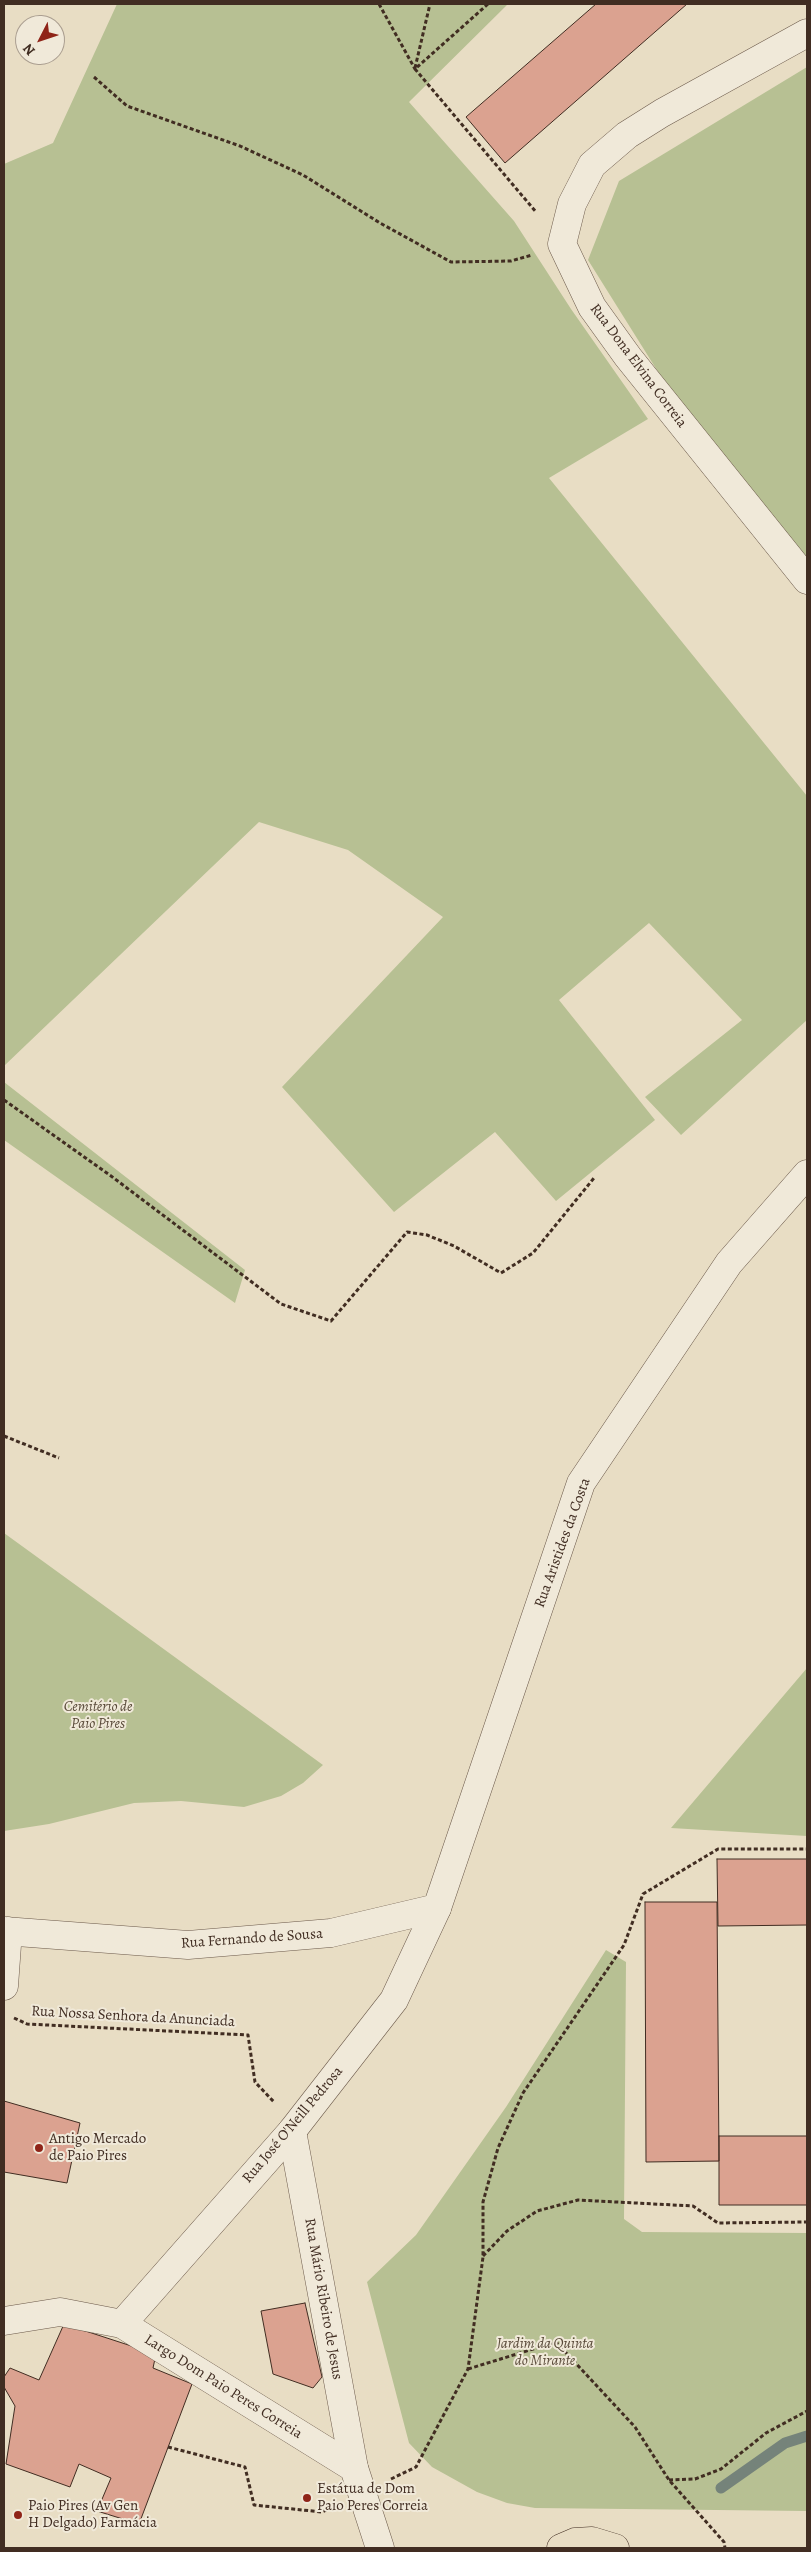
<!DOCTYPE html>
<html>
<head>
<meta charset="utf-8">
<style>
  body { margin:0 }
  #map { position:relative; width:811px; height:2552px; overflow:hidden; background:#e8ddc4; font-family:Alegreya,serif }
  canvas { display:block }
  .frame { position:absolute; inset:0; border:5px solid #412d22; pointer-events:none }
  .north { position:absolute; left:15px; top:15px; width:50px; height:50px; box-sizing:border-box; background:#f0e9d9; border:1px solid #aa9e90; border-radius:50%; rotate:229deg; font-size:14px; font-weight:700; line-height:20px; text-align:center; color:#412d22 }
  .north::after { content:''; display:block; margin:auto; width:18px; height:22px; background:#8f2418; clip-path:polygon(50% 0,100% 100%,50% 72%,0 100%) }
</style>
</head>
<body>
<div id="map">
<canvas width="811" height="2552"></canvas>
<div class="frame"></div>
<div class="north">N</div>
</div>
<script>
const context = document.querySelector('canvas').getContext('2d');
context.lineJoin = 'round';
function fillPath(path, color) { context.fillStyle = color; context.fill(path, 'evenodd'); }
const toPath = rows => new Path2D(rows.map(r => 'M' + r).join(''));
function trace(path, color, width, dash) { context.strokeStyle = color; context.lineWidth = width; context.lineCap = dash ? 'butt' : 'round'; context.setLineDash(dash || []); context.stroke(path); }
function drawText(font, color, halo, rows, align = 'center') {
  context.font = font + ' Alegreya,serif'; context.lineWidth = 4; context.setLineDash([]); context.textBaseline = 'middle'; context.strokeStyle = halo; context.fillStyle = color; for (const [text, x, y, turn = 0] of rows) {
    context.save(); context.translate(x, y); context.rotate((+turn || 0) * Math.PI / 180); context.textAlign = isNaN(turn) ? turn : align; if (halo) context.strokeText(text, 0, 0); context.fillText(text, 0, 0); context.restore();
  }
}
const green = toPath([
  [117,4,508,4,409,102,514,221,571,309,648,419,549,478,807,796,807,1020,681,1135,645,1097,742,1020,649,923,559,1000,655,1120,556,1201,495,1132,394,1212,282,1087,443,917,348,850,259,822,4,1066,4,164,53,143],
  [807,67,807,559,660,375,588,260,619,181],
  [4,1082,245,1270,235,1303,4,1140],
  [4,1533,106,1607,323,1765,303,1783,281,1796,244,1807,181,1801,134,1803,49,1824,4,1831],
  [807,1668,807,1836,671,1828],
  [606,1950,626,1962,624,2219,642,2232,807,2233,807,2511,535,2508,507,2503,477,2492,432,2467,409,2443,367,2282,416,2235,506,2107]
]);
const stream = toPath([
  [721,2488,785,2443,807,2436]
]);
const building = toPath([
  [596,4,687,4,505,163,466,117,596,4],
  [717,1859,807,1859,807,1925,718,1926,717,1859],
  [645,1902,717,1902,719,2161,646,2162,645,1902],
  [4,2101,80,2123,67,2183,4,2172,4,2101],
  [719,2136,807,2136,807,2205,719,2205,719,2136],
  [305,2303,322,2377,313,2388,273,2374,261,2311,305,2303],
  [64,2324,156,2354,153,2368,192,2384,139,2524,97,2511,111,2478,79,2464,70,2487,6,2464,15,2406,4,2387,4,2377,10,2368,39,2380,64,2324]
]);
const path = toPath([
  [379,4,415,69],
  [488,4,415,69,536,212],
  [415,68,430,4],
  [94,77,127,106,240,146,303,175,380,223,451,262,511,261,532,255],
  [4,1100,111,1176,281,1304,331,1321,407,1232,427,1235,454,1246,501,1273,533,1253,594,1178],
  [4,1436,59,1458],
  [14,2018,27,2024,248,2035,255,2082,274,2102],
  [483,2256,507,2231,537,2211,578,2200,693,2206,718,2223,807,2222],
  [468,2369,556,2342,635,2427,669,2480,724,2542,725,2548],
  [168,2447,245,2467,254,2505,322,2512,333,2507],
  [391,2479,416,2467,468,2369,483,2257,483,2202,498,2148,523,2093,624,1945,643,1894,718,1849,807,1849],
  [669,2480,695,2479,721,2469,766,2433,807,2411]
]);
const minor = toPath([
  [807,33,662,113,627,135,592,165,572,204,562,244,592,307,628,357,807,580],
  [4,1931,188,1945,331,1933,437,1908],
  [4,1986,8,1931],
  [292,2131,354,2468]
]);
const tertiary = toPath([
  [4,2321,60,2312,122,2324,354,2468,380,2548],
  [122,2324,292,2131,394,2000,437,1908,581,1483,729,1263,807,1174]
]);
const primary = toPath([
  [561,2548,575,2542,592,2541,615,2548]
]);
const markers = [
  [39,2148,5,"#8f2418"],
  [307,2498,5,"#8f2418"],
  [18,2515,5,"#8f2418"]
];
const streetNames = [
  ["Rua Dona Elvina Correia",638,366,53],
  ["Rua Aristides da Costa",563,1543,-70],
  ["Rua Fernando de Sousa",252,1939,-4],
  ["Rua Nossa Senhora da Anunciada",133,2017,3],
  ["Rua José O'Neill Pedrosa",293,2125,-50],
  ["Rua Mário Ribeiro de Jesus",323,2299,80],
  ["Largo Dom Paio Peres Correia",223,2387,32]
];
const parkNames = [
  ["Cemitério de",98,1707],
  ["Paio Pires",98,1724],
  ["Jardim da Quinta",545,2344],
  ["do Mirante",545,2361]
];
const poiNames = [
  ["Antigo Mercado",49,2139],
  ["de Paio Pires",49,2156],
  ["Estátua de Dom",317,2489],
  ["Paio Peres Correia",317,2506],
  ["Paio Pires (Av Gen",28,2506],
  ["H Delgado) Farmácia",28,2523]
];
fillPath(green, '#b7c093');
trace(stream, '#75837a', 11);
fillPath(building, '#dba290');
trace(building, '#412d22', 1);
trace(minor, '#6b594a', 29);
trace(tertiary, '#6b594a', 29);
trace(primary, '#412d22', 29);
trace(path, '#412d22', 3, [4, 2.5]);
trace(minor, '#f0e9d9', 28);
trace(tertiary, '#f0e9d9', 28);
trace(primary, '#e8ddc4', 28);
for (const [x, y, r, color] of markers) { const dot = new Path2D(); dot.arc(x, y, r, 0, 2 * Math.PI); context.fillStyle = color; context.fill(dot); trace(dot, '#f0e9d9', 2); }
drawText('15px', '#412d22', '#f0e9d9', streetNames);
drawText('italic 15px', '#594a39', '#f0e9d9', parkNames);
drawText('15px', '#412d22', '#f0e9d9', poiNames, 'left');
</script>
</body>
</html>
